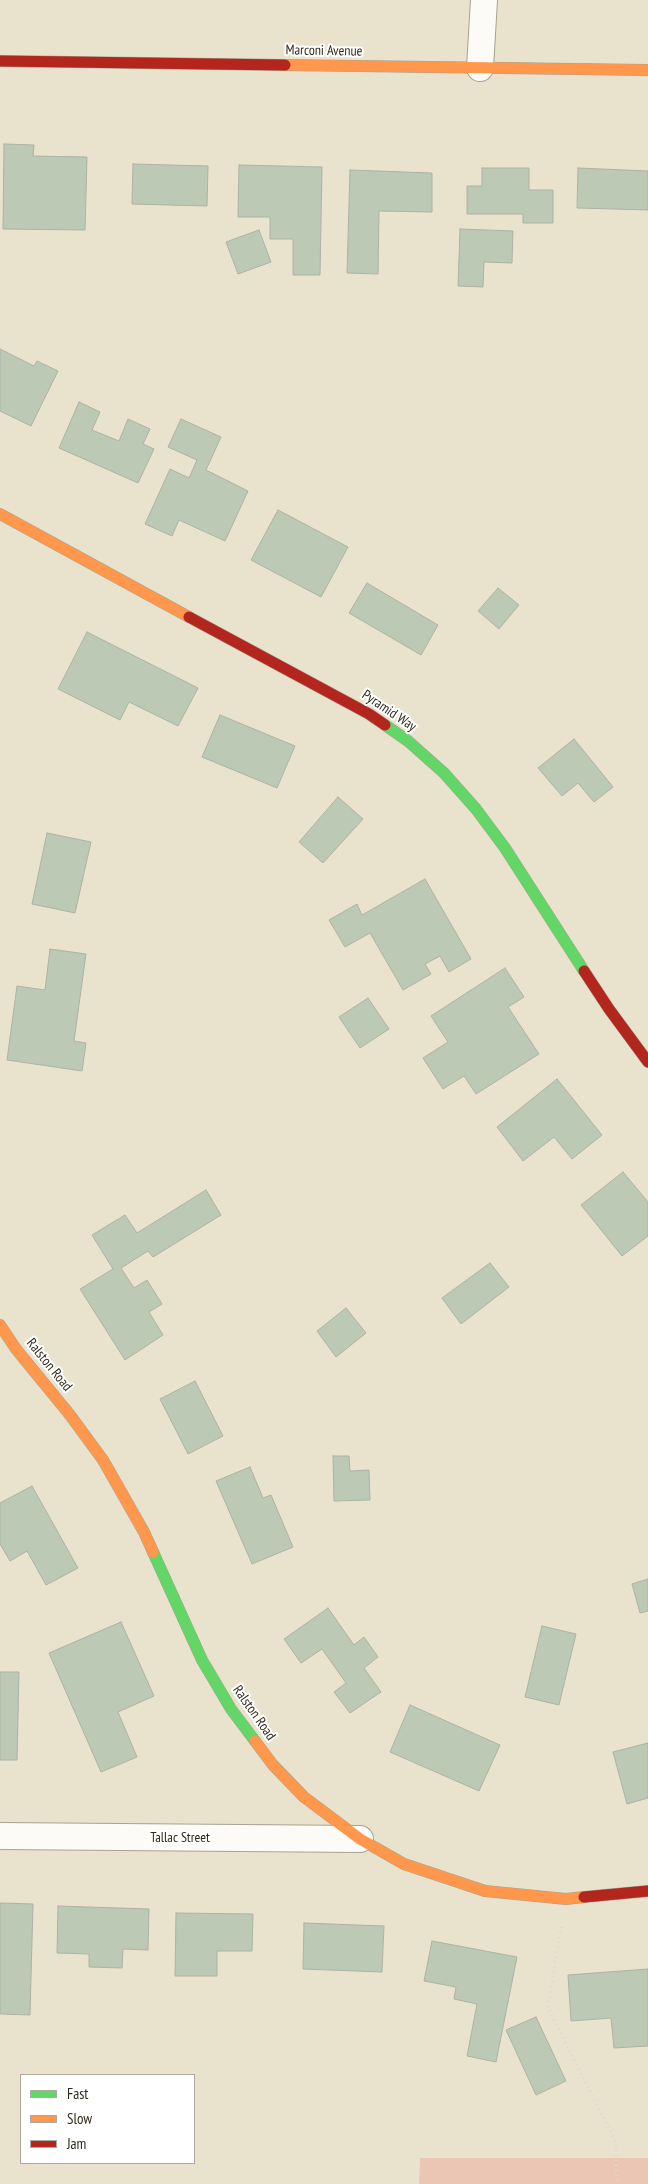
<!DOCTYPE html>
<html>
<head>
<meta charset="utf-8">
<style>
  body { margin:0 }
  #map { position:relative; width:648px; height:2184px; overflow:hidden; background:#e9e3cd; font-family:"PT Sans Narrow",sans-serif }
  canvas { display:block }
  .legend { position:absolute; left:20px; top:2074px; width:175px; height:90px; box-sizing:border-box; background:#fff; border:1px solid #acaaa3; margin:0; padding:6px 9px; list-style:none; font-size:15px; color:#2f2a1a }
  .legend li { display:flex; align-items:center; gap:10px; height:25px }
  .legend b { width:25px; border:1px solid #acaaa3 }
</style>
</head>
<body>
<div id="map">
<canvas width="648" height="2184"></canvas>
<ul class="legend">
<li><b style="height:6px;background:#63d668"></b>Fast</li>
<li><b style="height:6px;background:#ff974d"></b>Slow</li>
<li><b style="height:6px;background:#b3261e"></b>Jam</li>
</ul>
</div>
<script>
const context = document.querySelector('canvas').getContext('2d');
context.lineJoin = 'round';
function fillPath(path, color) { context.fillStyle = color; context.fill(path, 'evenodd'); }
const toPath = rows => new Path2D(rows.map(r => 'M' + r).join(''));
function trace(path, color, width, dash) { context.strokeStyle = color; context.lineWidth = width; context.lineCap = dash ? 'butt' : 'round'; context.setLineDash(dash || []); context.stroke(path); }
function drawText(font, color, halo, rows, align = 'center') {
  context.font = font + ' "PT Sans Narrow",sans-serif'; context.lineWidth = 4; context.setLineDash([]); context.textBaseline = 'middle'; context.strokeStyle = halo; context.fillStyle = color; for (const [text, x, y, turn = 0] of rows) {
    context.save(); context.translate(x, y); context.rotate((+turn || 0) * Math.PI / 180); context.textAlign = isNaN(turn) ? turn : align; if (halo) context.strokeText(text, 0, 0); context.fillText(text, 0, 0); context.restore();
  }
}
const green = toPath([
  [420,2158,648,2158,648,2184,419,2184]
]);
const building = toPath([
  [4,144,34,145,33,156,87,157,85,230,3,229,4,144],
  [133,164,208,166,207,206,132,204,133,164],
  [239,165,322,167,320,275,293,275,293,239,270,239,270,217,238,217,239,165],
  [482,168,529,168,529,190,553,190,553,223,523,223,523,214,467,214,467,186,482,186,482,168],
  [578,168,648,171,648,210,577,208,578,168],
  [350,170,432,173,432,212,379,211,378,274,347,273,350,170],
  [460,229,513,231,512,263,484,262,483,287,458,286,460,229],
  [259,230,271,262,238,274,226,242,259,230],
  [0,349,34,366,37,361,58,371,31,426,0,411,0,349],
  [79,402,100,412,92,430,119,441,128,419,150,429,143,444,154,449,138,483,59,448,79,402],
  [181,419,221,437,206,470,248,491,225,541,179,520,172,536,145,524,170,469,189,478,197,460,168,447,181,419],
  [278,510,348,547,321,597,251,560,278,510],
  [367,583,438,625,421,655,349,613,367,583],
  [498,588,519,605,499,629,478,611,498,588],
  [87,632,198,688,178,726,129,702,120,720,58,689,87,632],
  [220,715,295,746,277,788,202,757,220,715],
  [574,739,613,787,594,802,578,783,562,796,538,768,574,739],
  [338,797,363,819,323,863,299,842,338,797],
  [47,833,91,842,75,913,32,904,47,833],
  [425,879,471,959,449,972,440,956,425,964,431,974,403,990,370,933,345,947,329,920,357,904,362,915,425,879],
  [50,949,86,954,74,1041,86,1043,82,1071,7,1060,17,986,45,990,50,949],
  [505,968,524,997,508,1007,539,1054,476,1094,464,1076,443,1089,423,1058,448,1042,431,1016,505,968],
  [368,998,389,1029,360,1048,339,1017,368,998],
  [557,1079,602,1135,572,1159,554,1137,523,1161,497,1127,557,1079],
  [623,1172,648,1202,648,1236,622,1256,581,1205,623,1172],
  [206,1190,221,1215,153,1257,148,1251,121,1268,134,1288,147,1280,162,1304,149,1312,163,1335,125,1360,80,1289,113,1269,92,1235,125,1215,137,1233,206,1190],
  [490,1263,509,1287,461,1324,442,1298,490,1263],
  [346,1308,366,1333,336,1357,317,1331,346,1308],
  [195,1381,223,1436,188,1454,160,1399,195,1381],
  [333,1456,349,1456,350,1471,369,1470,370,1500,334,1501,333,1456],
  [250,1467,263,1498,271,1495,293,1547,252,1564,216,1481,250,1467],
  [32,1486,78,1568,46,1585,27,1551,10,1561,0,1544,0,1503,32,1486],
  [648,1579,648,1611,640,1613,632,1584,648,1579],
  [328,1608,354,1645,364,1637,378,1657,364,1668,381,1692,350,1713,334,1692,346,1683,322,1649,301,1663,284,1639,328,1608],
  [121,1622,154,1696,118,1712,137,1757,101,1772,49,1653,121,1622],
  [542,1626,576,1634,559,1705,525,1697,542,1626],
  [0,1672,19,1672,17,1760,0,1760,0,1672],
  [410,1705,500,1745,479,1791,390,1752,410,1705],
  [648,1743,648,1798,627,1804,613,1752,648,1743],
  [0,1903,33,1904,30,2015,0,2014,0,1903],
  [58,1906,149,1909,148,1950,123,1949,122,1968,89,1967,89,1954,57,1953,58,1906],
  [176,1913,253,1914,252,1951,217,1951,217,1976,175,1976,176,1913],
  [304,1923,384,1926,382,1972,303,1969,304,1923],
  [432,1941,517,1957,496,2062,467,2056,477,2004,454,1999,456,1987,424,1981,432,1941],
  [648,1969,648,2046,614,2048,611,2018,571,2021,568,1975,648,1969],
  [536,2017,566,2081,536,2095,506,2030,536,2017]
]);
const path = toPath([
  [561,1927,548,2008,616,2142,616,2169,619,2184]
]);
const street = toPath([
  [480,68,484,0],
  [0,1836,360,1839]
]);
const fast = toPath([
  [385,725,408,741,444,773,476,809,505,848,584,971],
  [153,1552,202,1660,231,1709,255,1741]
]);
const slow = toPath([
  [285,65,648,70],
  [0,514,189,617],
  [0,1325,16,1349,70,1415,103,1460,144,1532,153,1552],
  [255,1741,273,1765,304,1797,360,1839,404,1864,485,1891,566,1899,584,1897]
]);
const jam = toPath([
  [0,61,285,65],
  [189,617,369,714,385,725],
  [584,971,609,1009,648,1062],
  [584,1897,648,1891]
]);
const streetNames = [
  ["Marconi Avenue",324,51,1],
  ["Pyramid Way",389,711,34],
  ["Ralston Road",49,1365,51],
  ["Ralston Road",254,1713,55],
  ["Tallac Street",180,1838]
];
fillPath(green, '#ecc6b4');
fillPath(building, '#bcc9b4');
trace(building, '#adb2a3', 1);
trace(street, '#a7a291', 28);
trace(fast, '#a7a291', 12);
trace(slow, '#a7a291', 12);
trace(jam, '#a7a291', 12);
trace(path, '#dbd9d2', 3, [1, 4]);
trace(street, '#fcfbf8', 26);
trace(fast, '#63d668', 11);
trace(slow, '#ff974d', 11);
trace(jam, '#b3261e', 11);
drawText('14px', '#2f2a1a', '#fff', streetNames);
</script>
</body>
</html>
